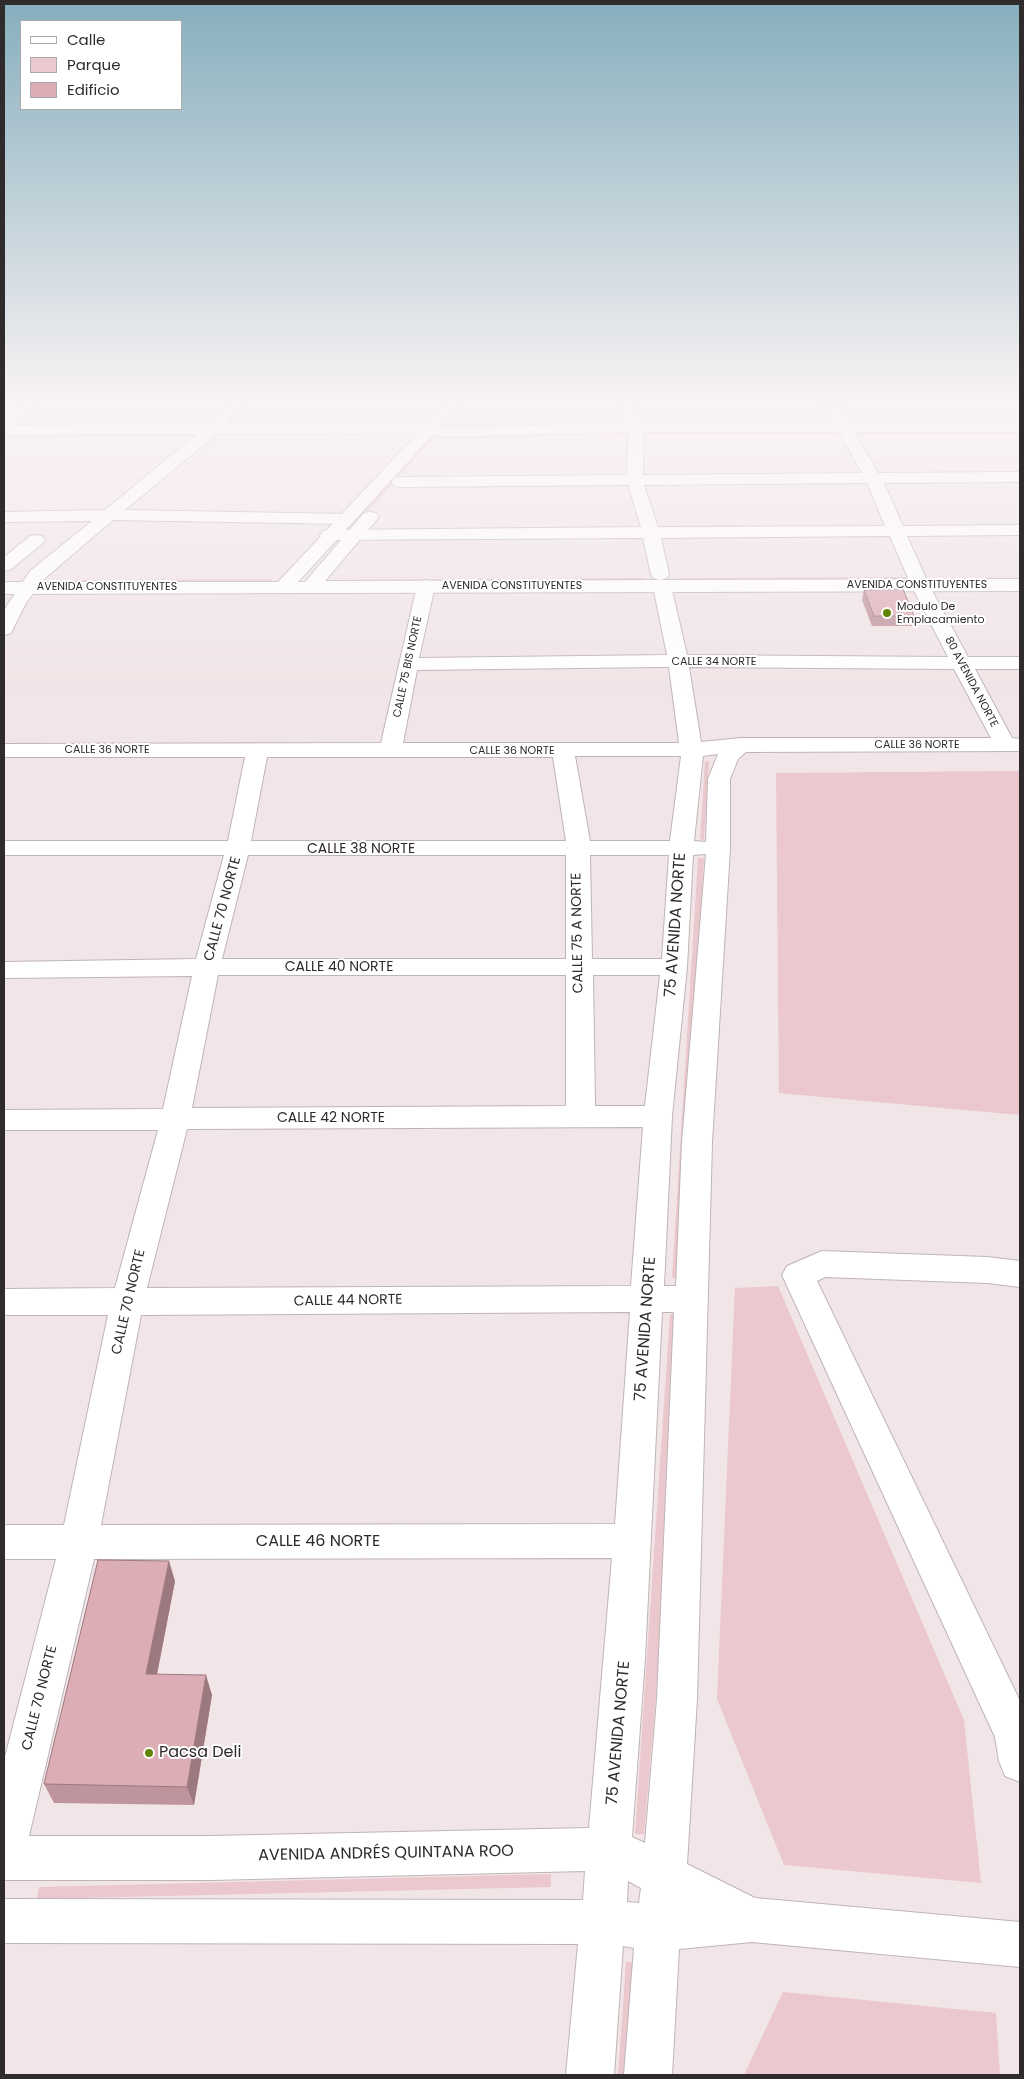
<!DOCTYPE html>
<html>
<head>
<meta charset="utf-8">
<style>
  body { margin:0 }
  #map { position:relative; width:1024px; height:2079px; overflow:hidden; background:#f1e5e7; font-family:Poppins,sans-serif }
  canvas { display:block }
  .frame { position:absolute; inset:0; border:5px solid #2f2a2b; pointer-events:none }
  .legend { position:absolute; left:20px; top:20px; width:162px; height:90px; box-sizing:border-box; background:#fff; border:1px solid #acaaaa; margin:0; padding:6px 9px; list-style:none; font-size:15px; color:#2f2a2b }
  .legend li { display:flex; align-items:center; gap:10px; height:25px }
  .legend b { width:25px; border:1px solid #acaaaa }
</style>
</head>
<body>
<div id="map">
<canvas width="1024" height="2079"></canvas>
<div class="frame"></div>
<ul class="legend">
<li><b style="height:6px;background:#fff"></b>Calle</li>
<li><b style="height:14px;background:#eac8ce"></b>Parque</li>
<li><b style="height:14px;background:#ddadb6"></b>Edificio</li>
</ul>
</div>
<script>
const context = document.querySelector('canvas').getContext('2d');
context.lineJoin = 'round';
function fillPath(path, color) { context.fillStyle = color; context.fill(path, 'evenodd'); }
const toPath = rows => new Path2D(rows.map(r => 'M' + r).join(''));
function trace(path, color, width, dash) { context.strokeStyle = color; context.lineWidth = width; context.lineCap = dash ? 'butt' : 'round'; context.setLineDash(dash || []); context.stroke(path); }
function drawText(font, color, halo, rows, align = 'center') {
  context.font = font + ' Poppins,sans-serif'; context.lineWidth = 4; context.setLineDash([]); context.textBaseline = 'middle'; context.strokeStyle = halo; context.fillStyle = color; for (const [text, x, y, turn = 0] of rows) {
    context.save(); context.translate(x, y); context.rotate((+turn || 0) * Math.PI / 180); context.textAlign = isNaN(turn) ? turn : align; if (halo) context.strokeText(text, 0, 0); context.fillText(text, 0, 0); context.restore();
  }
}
const green = toPath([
  [431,437,434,437,350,532,345,533],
  [865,577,905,577,909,579,672,581,678,578],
  [644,578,649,580,334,583,331,580],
  [270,579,273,581,266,583,46,582,51,580],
  [705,761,709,761,704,840,700,839],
  [1020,771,1020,1115,779,1093,776,773],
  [698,858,704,858,679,1278,672,1278],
  [778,1286,964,1720,981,1883,784,1865,717,1699,735,1288],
  [670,1314,677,1315,656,1696,644,1834,635,1834],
  [551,1874,551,1887,37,1899,39,1887],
  [626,1962,633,1962,626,2075,618,2075],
  [783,1992,996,2013,1000,2075,744,2075]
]);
const minor = toPath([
  [23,403,40,403,13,425,209,424,231,403,247,403,227,424,416,423,446,427,626,423,618,403,633,403,641,422,833,422,823,403,838,403,849,422,1020,422,1020,432,854,432,878,473,1020,472,1020,482,884,483,903,526,1020,525,1020,535,907,536,929,585,968,657,1020,657,1020,669,975,669,1012,738,1020,739,1020,751,746,752,738,759,730,779,730,849,712,1142,697,1699,687,1864,755,1898,1020,1922,1020,1967,752,1942,679,1949,672,2075,624,2075,634,1948,623,1946,614,2075,566,2075,578,1944,4,1943,4,1899,583,1900,585,1871,211,1880,4,1880,4,1761,56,1559,4,1559,4,1525,64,1525,108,1315,4,1315,4,1289,115,1288,158,1130,4,1130,4,1110,163,1109,192,976,4,978,4,962,196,959,224,855,4,855,4,841,228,841,245,757,4,757,4,744,381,743,417,586,419,582,426,580,433,582,435,586,419,658,667,655,653,586,655,582,662,580,669,582,671,586,687,655,948,657,911,585,890,536,661,538,669,574,667,578,660,580,653,578,651,574,643,538,329,540,323,539,320,535,323,531,329,530,641,527,628,485,400,487,394,486,392,482,394,478,400,477,627,475,628,432,446,437,416,433,217,434,125,510,346,514,352,515,355,519,352,523,346,524,113,520,44,579,26,603,11,633,4,635,4,610,30,571,92,521,4,522,4,512,105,510,197,434,4,435,4,418,23,403],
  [644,432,839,432,862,473,643,475,644,432],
  [867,483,885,526,658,527,644,485,867,483],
  [659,667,669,667,679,743,403,743,417,670,659,667],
  [689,667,954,669,991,738,741,738,701,742,689,667],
  [718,754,708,779,706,842,694,841,703,756,718,754],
  [575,756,681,756,670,841,590,841,575,756],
  [267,757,553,757,566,841,251,841,267,757],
  [706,854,682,1142,676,1286,664,1286,672,1116,687,967,693,855,706,854],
  [248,855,566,855,566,959,222,959,248,855],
  [590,855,669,855,662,959,592,959,590,855],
  [218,975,566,975,566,1106,192,1108,218,975],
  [593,975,660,975,645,1106,595,1106,593,975],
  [643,1127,631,1286,147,1288,187,1129,643,1127],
  [630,1312,615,1524,101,1525,141,1315,630,1312],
  [662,1312,674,1312,657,1699,645,1843,632,1837,645,1658,662,1312],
  [612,1558,589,1828,211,1836,29,1836,94,1559,612,1558],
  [628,1881,641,1888,639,1903,627,1902,628,1881],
  [36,535,42,536,45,540,42,544,10,570,4,571,4,557,30,536,36,535],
  [822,1251,987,1257,1020,1261,1020,1287,987,1283,825,1277,817,1281,1020,1701,1020,1782,1005,1776,999,1761,995,1737,782,1275,787,1266,822,1251]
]);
const major = toPath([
  [446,403,462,403,298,582,305,582,364,513,370,512,376,513,379,517,325,581,1020,579,1020,591,4,594,4,582,278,582,446,403]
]);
const wall = toPath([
  [864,590,914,616,912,626,872,626,862,600],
  [175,1581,157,1675,212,1695,194,1805,54,1803,44,1784]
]);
const shadedWall = toPath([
  [169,1561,175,1581,153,1694,146,1674],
  [206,1675,212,1695,194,1805,187,1787]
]);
const building = toPath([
  [903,589,914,616,874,616,864,590,903,589],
  [98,1560,169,1561,146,1674,206,1675,187,1787,44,1784,98,1560]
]);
const markers = [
  [887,613,5,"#618503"],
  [149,1753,5,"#618503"]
];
const farStreetnames = [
  ["AVENIDA CONSTITUYENTES",917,585],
  ["AVENIDA CONSTITUYENTES",512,586],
  ["AVENIDA CONSTITUYENTES",107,587],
  ["CALLE 34 NORTE",714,662],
  ["CALLE 75 BIS NORTE",408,667,-78],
  ["80 AVENIDA NORTE",971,682,62],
  ["CALLE 36 NORTE",917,745],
  ["CALLE 36 NORTE",107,750],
  ["CALLE 36 NORTE",512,751]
];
const farPoinames = [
  ["Modulo De",897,607],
  ["Emplacamiento",897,620]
];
const streetNames = [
  ["CALLE 38 NORTE",361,849],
  ["CALLE 70 NORTE",223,909,-75],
  ["CALLE 75 A NORTE",578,933,-91],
  ["CALLE 40 NORTE",339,967],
  ["CALLE 42 NORTE",331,1118],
  ["CALLE 44 NORTE",348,1301,-1],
  ["CALLE 70 NORTE",129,1302,-77],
  ["CALLE 70 NORTE",40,1698,-76]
];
const nearStreetnames = [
  ["75 AVENIDA NORTE",676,925,-86],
  ["75 AVENIDA NORTE",646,1329,-86],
  ["CALLE 46 NORTE",318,1542],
  ["75 AVENIDA NORTE",619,1733,-85],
  ["AVENIDA ANDRÉS QUINTANA ROO",386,1854,-1]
];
const nearPoinames = [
  ["Pacsa Deli",159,1753]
];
fillPath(green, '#eac8ce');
trace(minor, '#bfb4b6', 2);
trace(major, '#bfb4b6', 2);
fillPath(minor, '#fff');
fillPath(major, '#fff');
fillPath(wall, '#be959d');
fillPath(shadedWall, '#9b797f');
fillPath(building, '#ddadb6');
trace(building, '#9b797f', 1);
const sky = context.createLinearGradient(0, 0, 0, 694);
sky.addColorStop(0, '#86aebd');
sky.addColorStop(0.58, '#f9f3f4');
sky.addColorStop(1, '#f9f3f400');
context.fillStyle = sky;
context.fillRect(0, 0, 1024, 694);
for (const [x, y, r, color] of markers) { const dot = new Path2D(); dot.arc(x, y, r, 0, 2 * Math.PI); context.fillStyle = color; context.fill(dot); trace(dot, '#fff', 2); }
drawText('11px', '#2f2a2b', '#fff', farStreetnames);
drawText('11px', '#2f2a2b', '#fff', farPoinames, 'left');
drawText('14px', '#2f2a2b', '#fff', streetNames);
drawText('16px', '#2f2a2b', '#fff', nearStreetnames);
drawText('16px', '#2f2a2b', '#fff', nearPoinames, 'left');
</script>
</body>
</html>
